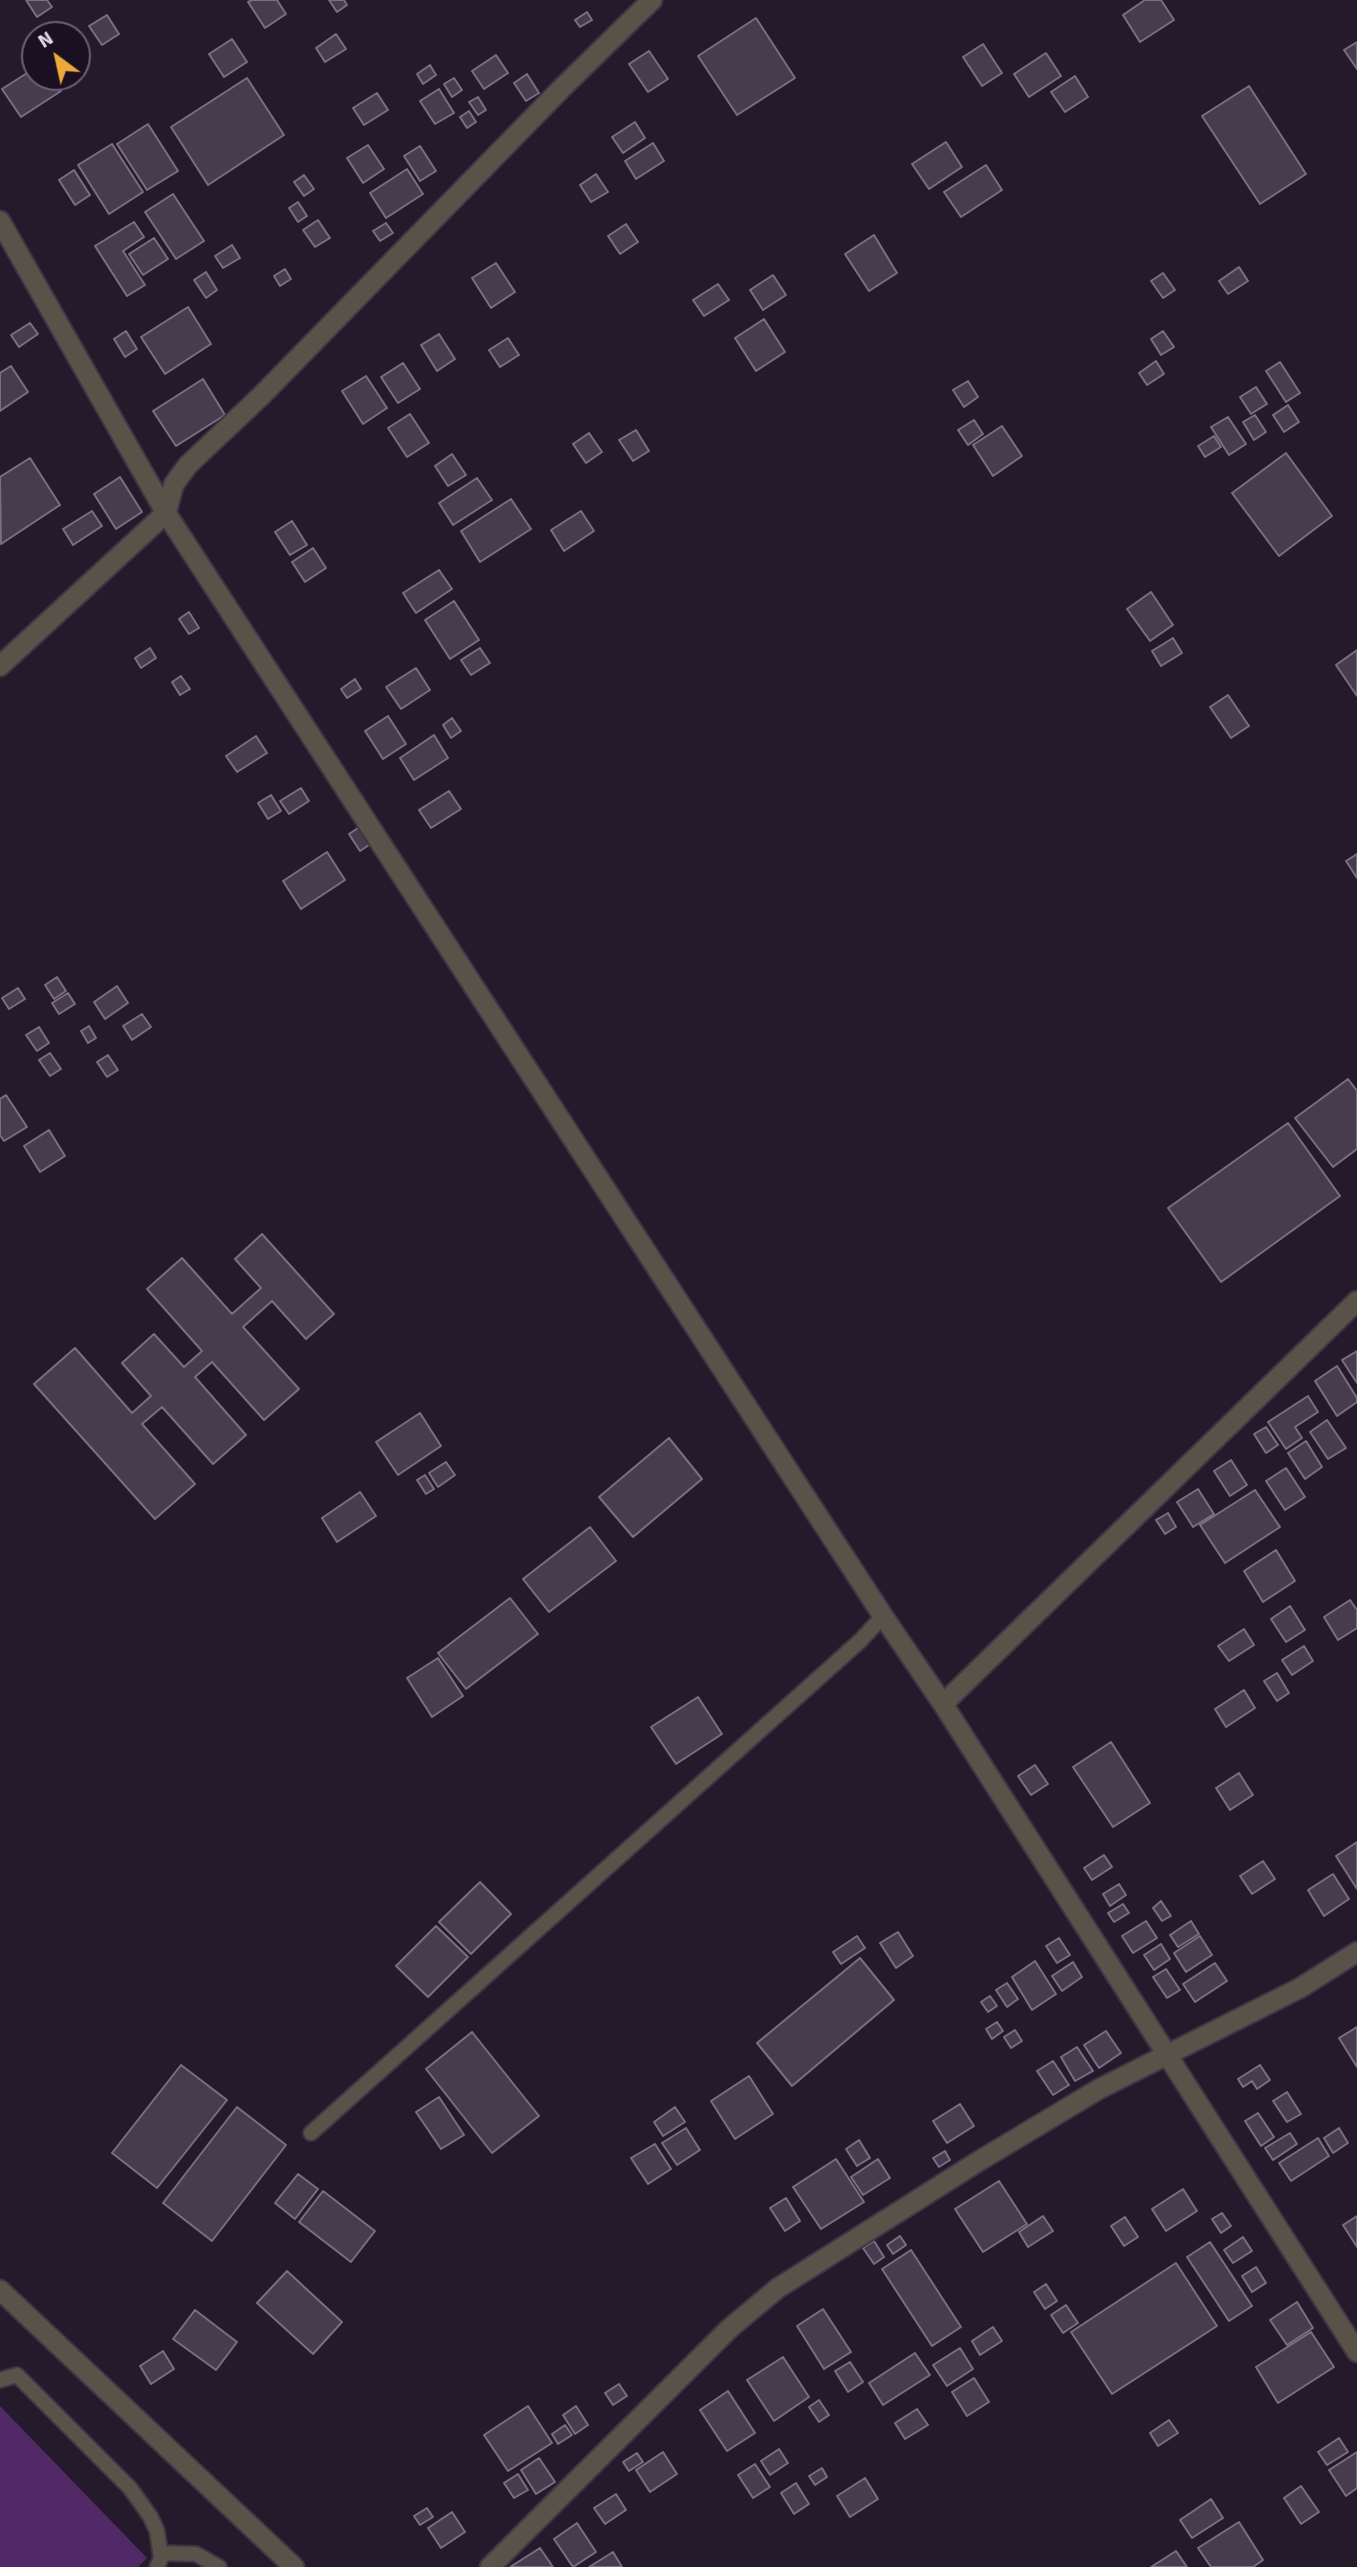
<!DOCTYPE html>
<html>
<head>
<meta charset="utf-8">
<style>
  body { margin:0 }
  #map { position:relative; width:1357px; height:2567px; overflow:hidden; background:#251a2b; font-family:Signika,sans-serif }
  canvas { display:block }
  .north { position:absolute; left:21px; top:21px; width:70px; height:70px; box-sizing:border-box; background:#1b1021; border:2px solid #6a606f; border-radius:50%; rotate:327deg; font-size:19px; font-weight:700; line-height:28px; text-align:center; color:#e1d9e5 }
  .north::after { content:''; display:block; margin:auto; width:24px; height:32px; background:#ebaa39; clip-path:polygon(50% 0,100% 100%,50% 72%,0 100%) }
</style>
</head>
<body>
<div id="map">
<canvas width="1357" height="2567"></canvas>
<div class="north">N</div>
</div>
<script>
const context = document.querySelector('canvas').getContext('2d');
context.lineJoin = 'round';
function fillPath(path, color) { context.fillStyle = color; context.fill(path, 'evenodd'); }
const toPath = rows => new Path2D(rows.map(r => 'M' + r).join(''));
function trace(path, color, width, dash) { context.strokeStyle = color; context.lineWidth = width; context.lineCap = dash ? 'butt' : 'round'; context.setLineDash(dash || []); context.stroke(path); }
const green = toPath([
  [0,2406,147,2558,138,2567,0,2567]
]);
const building = toPath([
  [26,0,47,0,52,7,37,17,26,0],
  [252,0,277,0,286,14,265,28,248,2,252,0],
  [329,0,344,0,347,5,337,12,329,0],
  [1145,0,1161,0,1174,20,1140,42,1123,15,1145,0],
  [587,12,592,20,580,27,575,20,587,12],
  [107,15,119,34,102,45,89,26,107,15],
  [756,18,795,78,737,115,698,56,756,18],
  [336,34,346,49,325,62,316,48,336,34],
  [232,39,247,62,224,77,209,54,232,39],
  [1357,42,1357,69,1344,50,1357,42],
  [983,44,1002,73,982,86,963,57,983,44],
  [649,51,668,79,648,92,629,64,649,51],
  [1046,53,1061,76,1029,97,1014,74,1046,53],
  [496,55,508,73,484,89,472,71,496,55],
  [430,65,436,75,423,84,417,74,430,65],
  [35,68,35,77,52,77,61,91,21,117,2,89,35,68],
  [527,74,539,93,526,101,514,83,527,74],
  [1075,76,1088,97,1065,112,1051,92,1075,76],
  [247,78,284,135,208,185,171,127,247,78],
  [454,78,462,90,452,97,444,84,454,78],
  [1249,86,1306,174,1260,204,1202,116,1249,86],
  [439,89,454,113,435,124,420,101,439,89],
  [377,93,388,110,364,125,353,108,377,93],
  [478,97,486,110,478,115,469,102,478,97],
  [469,111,476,122,467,128,460,117,469,111],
  [635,122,645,138,623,153,612,137,635,122],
  [148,124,178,171,147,190,117,144,148,124],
  [946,142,962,167,929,189,912,164,946,142],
  [653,143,664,161,636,179,625,161,653,143],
  [112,144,143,192,109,214,78,165,112,144],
  [368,145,384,169,363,183,347,158,368,145],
  [420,146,436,171,420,181,404,156,420,146],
  [986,165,1002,190,961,217,944,192,986,165],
  [407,169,423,194,386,218,370,193,407,169],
  [74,170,90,195,75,205,59,180,74,170],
  [596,174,608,192,591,202,580,185,596,174],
  [304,175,314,189,304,196,294,182,304,175],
  [173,194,204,241,176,259,145,212,173,194],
  [298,202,307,216,298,222,289,208,298,202],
  [318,220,330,238,315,247,303,230,318,220],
  [134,222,144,237,123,251,145,285,127,296,95,246,134,222],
  [386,223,393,233,380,241,373,231,386,223],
  [626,224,638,242,620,254,608,236,626,224],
  [874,235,897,273,869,291,845,254,874,235],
  [154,238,168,259,143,275,129,254,154,238],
  [232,245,240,258,223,268,215,256,232,245],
  [496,263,515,292,491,308,472,278,496,263],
  [1239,267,1248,281,1228,294,1219,281,1239,267],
  [285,269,291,279,280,286,274,276,285,269],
  [206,272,217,290,206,298,194,280,206,272],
  [1163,273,1175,290,1163,298,1151,281,1163,273],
  [773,275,786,295,763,310,750,290,773,275],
  [718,284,729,300,704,316,693,300,718,284],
  [188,307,211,344,165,374,141,337,188,307],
  [764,319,785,352,756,371,735,338,764,319],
  [30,323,38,334,19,347,11,335,30,323],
  [126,331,137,349,125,357,114,339,126,331],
  [1163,331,1174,347,1161,355,1151,339,1163,331],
  [439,334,455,359,437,371,421,345,439,334],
  [508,338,519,355,500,367,489,350,508,338],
  [1156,361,1164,374,1147,385,1139,373,1156,361],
  [1280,362,1300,393,1286,402,1266,371,1280,362],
  [403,363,420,389,398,403,381,377,403,363],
  [11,366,28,392,0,411,0,373,11,366],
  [366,376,387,408,363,424,342,391,366,376],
  [203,379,225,415,176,446,153,411,203,379],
  [968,381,978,397,964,407,953,390,968,381],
  [1256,387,1267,404,1251,414,1240,397,1256,387],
  [1288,405,1299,422,1284,432,1273,415,1288,405],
  [410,414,429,443,407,457,388,428,410,414],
  [1255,415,1266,432,1254,440,1243,422,1255,415],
  [1228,417,1246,444,1229,455,1211,427,1228,417],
  [974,420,983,434,968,445,958,430,974,420],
  [1002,426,1022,456,993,476,973,445,1002,426],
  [636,430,649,451,633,461,619,440,636,430],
  [589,433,602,452,586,463,573,444,589,433],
  [1214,436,1221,447,1205,457,1198,446,1214,436],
  [1286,453,1332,516,1279,556,1232,493,1286,453],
  [452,454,466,475,448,486,435,466,452,454],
  [30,458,60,505,1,544,0,477,30,458],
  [120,477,142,512,116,529,94,494,120,477],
  [477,478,492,500,453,525,439,503,477,478],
  [511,499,531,529,480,562,461,531,511,499],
  [92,511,102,526,73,545,63,529,92,511],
  [581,511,594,531,564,551,551,530,581,511],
  [292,521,307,545,290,555,275,532,292,521],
  [313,548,326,568,305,582,292,562,313,548],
  [439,570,452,589,416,613,403,593,439,570],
  [1151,592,1173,625,1150,641,1127,609,1151,592],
  [454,601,479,640,450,659,425,620,454,601],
  [189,612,199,628,189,634,179,619,189,612],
  [1173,638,1182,653,1161,666,1152,651,1173,638],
  [150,648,156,658,141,668,135,658,150,648],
  [480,648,490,663,471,675,461,660,480,648],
  [1357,650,1357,696,1336,665,1357,650],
  [416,668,430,690,401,709,386,687,416,668],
  [181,676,190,689,180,695,172,682,181,676],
  [355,679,361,689,347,698,341,689,355,679],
  [1228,695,1249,726,1231,738,1210,707,1228,695],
  [388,716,406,744,383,759,365,731,388,716],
  [452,718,461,731,451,738,443,725,452,718],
  [434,735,448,758,414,780,400,758,434,735],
  [256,736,267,753,237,772,226,756,256,736],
  [301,788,309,801,289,814,280,801,301,788],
  [449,791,461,809,431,828,419,810,449,791],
  [271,795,281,811,268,819,258,803,271,795],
  [361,826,372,843,360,851,349,834,361,826],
  [327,852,345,880,301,909,283,881,327,852],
  [1357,854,1357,878,1346,861,1357,854],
  [57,977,66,991,54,999,45,985,57,977],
  [117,986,128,1003,105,1019,94,1002,117,986],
  [18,988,25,999,9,1009,2,998,18,988],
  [68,993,75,1004,59,1014,52,1003,68,993],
  [142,1014,151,1027,132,1040,123,1026,142,1014],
  [89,1026,96,1038,88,1043,81,1031,89,1026],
  [39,1027,49,1043,37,1051,26,1035,39,1027],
  [50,1053,61,1069,50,1076,39,1060,50,1053],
  [108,1055,118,1070,107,1077,97,1062,108,1055],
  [1348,1079,1357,1091,1357,1149,1333,1167,1295,1118,1348,1079],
  [6,1095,27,1127,4,1141,0,1135,0,1099,6,1095],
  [1288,1123,1340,1196,1221,1282,1168,1208,1288,1123],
  [49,1130,65,1156,40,1172,24,1146,49,1130],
  [262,1234,334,1314,306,1339,272,1301,243,1327,299,1389,264,1420,212,1362,195,1377,246,1435,213,1464,162,1407,142,1424,195,1484,155,1519,34,1384,75,1348,132,1413,151,1396,122,1363,154,1334,184,1367,202,1351,147,1289,182,1258,232,1314,261,1288,235,1259,262,1234],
  [1357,1351,1357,1383,1342,1360,1357,1351],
  [1337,1366,1357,1398,1357,1402,1337,1416,1315,1381,1337,1366],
  [1308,1396,1318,1412,1295,1427,1302,1438,1286,1449,1268,1422,1308,1396],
  [420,1413,441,1446,398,1475,376,1442,420,1413],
  [1327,1420,1346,1448,1328,1459,1310,1432,1327,1420],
  [1266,1427,1278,1445,1266,1453,1254,1434,1266,1427],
  [669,1438,702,1479,633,1537,599,1497,669,1438],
  [1306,1441,1322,1467,1305,1479,1288,1453,1306,1441],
  [1231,1460,1247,1485,1230,1496,1214,1471,1231,1460],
  [446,1462,455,1475,438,1487,429,1473,446,1462],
  [1286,1468,1305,1497,1285,1510,1266,1481,1286,1468],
  [425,1475,434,1489,426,1494,417,1480,425,1475],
  [1198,1489,1214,1514,1193,1527,1177,1502,1198,1489],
  [1255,1490,1280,1527,1225,1563,1200,1525,1255,1490],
  [360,1492,376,1516,337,1542,322,1518,360,1492],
  [1168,1513,1176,1527,1165,1534,1156,1520,1168,1513],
  [590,1527,616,1561,549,1612,523,1579,590,1527],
  [1276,1550,1295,1581,1263,1602,1244,1571,1276,1550],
  [510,1598,538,1634,466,1689,438,1653,510,1598],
  [1350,1600,1357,1610,1357,1628,1338,1640,1324,1617,1350,1600],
  [1290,1606,1305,1630,1286,1642,1271,1619,1290,1606],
  [1244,1629,1254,1645,1229,1661,1218,1646,1244,1629],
  [1304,1646,1313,1661,1292,1675,1282,1660,1304,1646],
  [438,1658,463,1696,432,1717,407,1678,438,1658],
  [1277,1673,1289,1693,1277,1701,1264,1681,1277,1673],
  [1244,1690,1255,1708,1226,1727,1215,1709,1244,1690],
  [698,1697,722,1734,676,1764,651,1727,698,1697],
  [1111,1742,1150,1803,1113,1827,1073,1767,1111,1742],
  [1035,1765,1048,1784,1031,1795,1018,1776,1035,1765],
  [1239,1773,1253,1795,1230,1810,1216,1788,1239,1773],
  [1357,1842,1357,1889,1336,1856,1357,1842],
  [1104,1855,1112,1867,1092,1880,1084,1868,1104,1855],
  [1263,1861,1275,1879,1252,1894,1240,1876,1263,1861],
  [1333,1874,1349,1899,1324,1916,1308,1890,1333,1874],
  [480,1882,511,1914,471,1954,439,1922,480,1882],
  [1119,1884,1126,1895,1110,1906,1103,1894,1119,1884],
  [1161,1901,1171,1916,1162,1921,1153,1908,1161,1901],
  [1123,1904,1129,1913,1114,1922,1108,1913,1123,1904],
  [1146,1921,1157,1938,1133,1953,1122,1936,1146,1921],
  [1191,1921,1199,1934,1178,1947,1170,1935,1191,1921],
  [436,1926,468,1957,428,1997,396,1966,436,1926],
  [898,1932,913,1956,896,1968,880,1943,898,1932],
  [857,1936,865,1948,841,1964,833,1952,857,1936],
  [1200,1936,1212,1955,1186,1972,1174,1953,1200,1936],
  [1059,1938,1070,1955,1057,1963,1046,1946,1059,1938],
  [1161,1944,1170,1959,1154,1970,1144,1955,1161,1944],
  [860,1958,894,2000,792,2086,757,2043,860,1958],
  [1035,1961,1056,1994,1032,2010,1012,1977,1035,1961],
  [1073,1962,1082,1977,1062,1991,1052,1976,1073,1962],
  [1215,1963,1227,1981,1195,2002,1183,1984,1215,1963],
  [1166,1969,1180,1990,1167,1998,1153,1977,1166,1969],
  [1007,1983,1018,1999,1007,2007,996,1990,1007,1983],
  [990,1996,997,2006,988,2012,981,2002,990,1996],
  [997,2022,1003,2031,992,2039,986,2029,997,2022],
  [1357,2027,1357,2067,1339,2038,1357,2027],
  [1015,2030,1022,2041,1011,2048,1004,2037,1015,2030],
  [1106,2031,1121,2053,1099,2068,1084,2045,1106,2031],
  [472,2032,539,2116,492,2153,426,2069,472,2032],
  [1077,2047,1093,2071,1075,2081,1061,2057,1077,2047],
  [1053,2061,1069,2085,1053,2095,1037,2071,1053,2061],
  [181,2065,227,2100,157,2188,112,2153,181,2065],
  [1260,2065,1270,2080,1257,2089,1252,2081,1243,2087,1238,2079,1260,2065],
  [749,2076,773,2114,735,2139,711,2101,749,2076],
  [1287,2092,1301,2114,1287,2122,1273,2101,1287,2092],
  [439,2097,464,2135,441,2149,416,2112,439,2097],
  [960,2104,974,2126,947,2143,933,2121,960,2104],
  [237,2107,286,2145,212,2241,163,2203,237,2107],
  [675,2107,685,2122,663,2136,654,2122,675,2107],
  [1258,2113,1274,2137,1261,2146,1245,2121,1258,2113],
  [686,2128,700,2150,677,2165,662,2143,686,2128],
  [1339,2128,1348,2143,1333,2153,1324,2138,1339,2128],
  [1290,2133,1297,2144,1273,2160,1265,2148,1290,2133],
  [1318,2138,1329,2156,1291,2181,1279,2163,1318,2138],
  [859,2140,870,2158,857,2166,846,2149,859,2140],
  [655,2144,671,2169,648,2184,631,2158,655,2144],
  [945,2151,950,2160,939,2167,933,2158,945,2151],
  [836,2159,864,2202,821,2229,793,2187,836,2159],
  [878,2159,890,2178,863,2195,851,2177,878,2159],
  [298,2174,318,2189,295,2219,275,2203,298,2174],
  [999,2181,1027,2224,983,2252,955,2209,999,2181],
  [1183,2189,1197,2211,1166,2231,1152,2209,1183,2189],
  [323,2191,375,2231,351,2262,299,2222,323,2191],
  [786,2198,800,2221,785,2231,770,2208,786,2198],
  [1222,2213,1231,2226,1221,2233,1212,2219,1222,2213],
  [1043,2216,1053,2231,1028,2247,1019,2232,1043,2216],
  [1357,2216,1357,2247,1343,2225,1357,2216],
  [1125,2217,1138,2237,1124,2246,1111,2226,1125,2217],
  [900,2236,906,2245,893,2254,887,2245,900,2236],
  [1243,2237,1252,2251,1233,2263,1224,2250,1243,2237],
  [874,2241,884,2257,874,2264,863,2248,874,2241],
  [1210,2242,1252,2306,1229,2321,1187,2257,1210,2242],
  [911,2250,961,2327,932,2346,882,2269,911,2250],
  [1176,2263,1217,2326,1112,2394,1071,2332,1176,2263],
  [1256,2267,1266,2283,1252,2292,1242,2276,1256,2267],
  [287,2271,342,2322,313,2354,257,2303,287,2271],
  [1046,2284,1057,2301,1045,2309,1034,2292,1046,2284],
  [1297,2302,1313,2328,1287,2345,1270,2320,1297,2302],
  [1066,2305,1078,2323,1063,2333,1051,2315,1066,2305],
  [823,2309,851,2352,824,2369,797,2326,823,2309],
  [195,2310,237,2342,216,2370,173,2339,195,2310],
  [993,2327,1002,2341,980,2355,972,2341,993,2327],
  [1311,2332,1334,2367,1278,2403,1256,2367,1311,2332],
  [960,2348,973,2369,947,2386,933,2365,960,2348],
  [163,2351,174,2369,151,2384,140,2366,163,2351],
  [915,2353,930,2375,883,2405,869,2383,915,2353],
  [783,2357,809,2397,774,2421,747,2380,783,2357],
  [850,2362,863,2382,848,2392,835,2371,850,2362],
  [974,2378,989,2402,967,2416,952,2392,974,2378],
  [619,2384,627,2396,613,2405,605,2393,619,2384],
  [728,2391,755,2433,727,2451,700,2410,728,2391],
  [819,2400,829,2415,819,2422,809,2407,819,2400],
  [528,2406,552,2443,508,2471,484,2435,528,2406],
  [576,2406,588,2425,575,2434,563,2415,576,2406],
  [917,2409,928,2425,905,2439,895,2423,917,2409],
  [1169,2420,1178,2433,1158,2446,1150,2433,1169,2420],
  [565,2425,572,2435,558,2444,552,2434,565,2425],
  [1339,2438,1348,2452,1327,2465,1318,2452,1339,2438],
  [779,2449,788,2463,770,2475,761,2461,779,2449],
  [663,2452,677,2474,650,2492,636,2470,663,2452],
  [1357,2452,1357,2488,1346,2496,1329,2470,1357,2452],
  [637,2453,643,2462,629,2471,623,2462,637,2453],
  [539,2458,555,2482,536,2494,521,2470,539,2458],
  [755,2464,770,2487,753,2498,738,2475,755,2464],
  [822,2468,827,2477,815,2485,809,2476,822,2468],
  [518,2474,528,2490,514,2498,504,2483,518,2474],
  [865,2478,878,2499,850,2517,837,2496,865,2478],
  [796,2483,809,2504,794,2514,781,2493,796,2483],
  [1301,2486,1319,2512,1301,2524,1284,2498,1301,2486],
  [616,2494,626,2510,605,2524,594,2508,616,2494],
  [1211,2499,1223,2518,1192,2538,1180,2520,1211,2499],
  [427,2508,433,2517,420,2525,414,2516,427,2508],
  [452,2512,465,2532,441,2548,428,2528,452,2512],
  [1239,2522,1263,2560,1253,2567,1211,2567,1198,2548,1239,2522],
  [577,2523,596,2552,573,2567,554,2539,577,2523],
  [540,2548,553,2567,510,2567,540,2548],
  [1176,2551,1187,2567,1151,2567,1176,2551],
  [613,2552,622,2567,589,2567,613,2552]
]);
const service = toPath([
  [311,2133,861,1640,883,1616],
  [0,2380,17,2375,130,2488,150,2516,157,2531,161,2558,157,2567],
  [161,2553,196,2554,219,2567]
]);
const minor = toPath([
  [0,221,166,513,883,1616,943,1704,1357,2352],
  [0,666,166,513,174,484,188,465,262,395,561,89,652,0],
  [943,1704,1357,1301],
  [0,2290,294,2567],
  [490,2567,730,2328,778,2288,979,2161,1099,2089,1300,1988,1357,1952]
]);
fillPath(green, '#512966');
fillPath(building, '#473b4e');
trace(building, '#7b6d83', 2);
trace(service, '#3f3545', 18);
trace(minor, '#3f3545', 23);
trace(service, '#585249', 14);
trace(minor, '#585249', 19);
</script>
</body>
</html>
